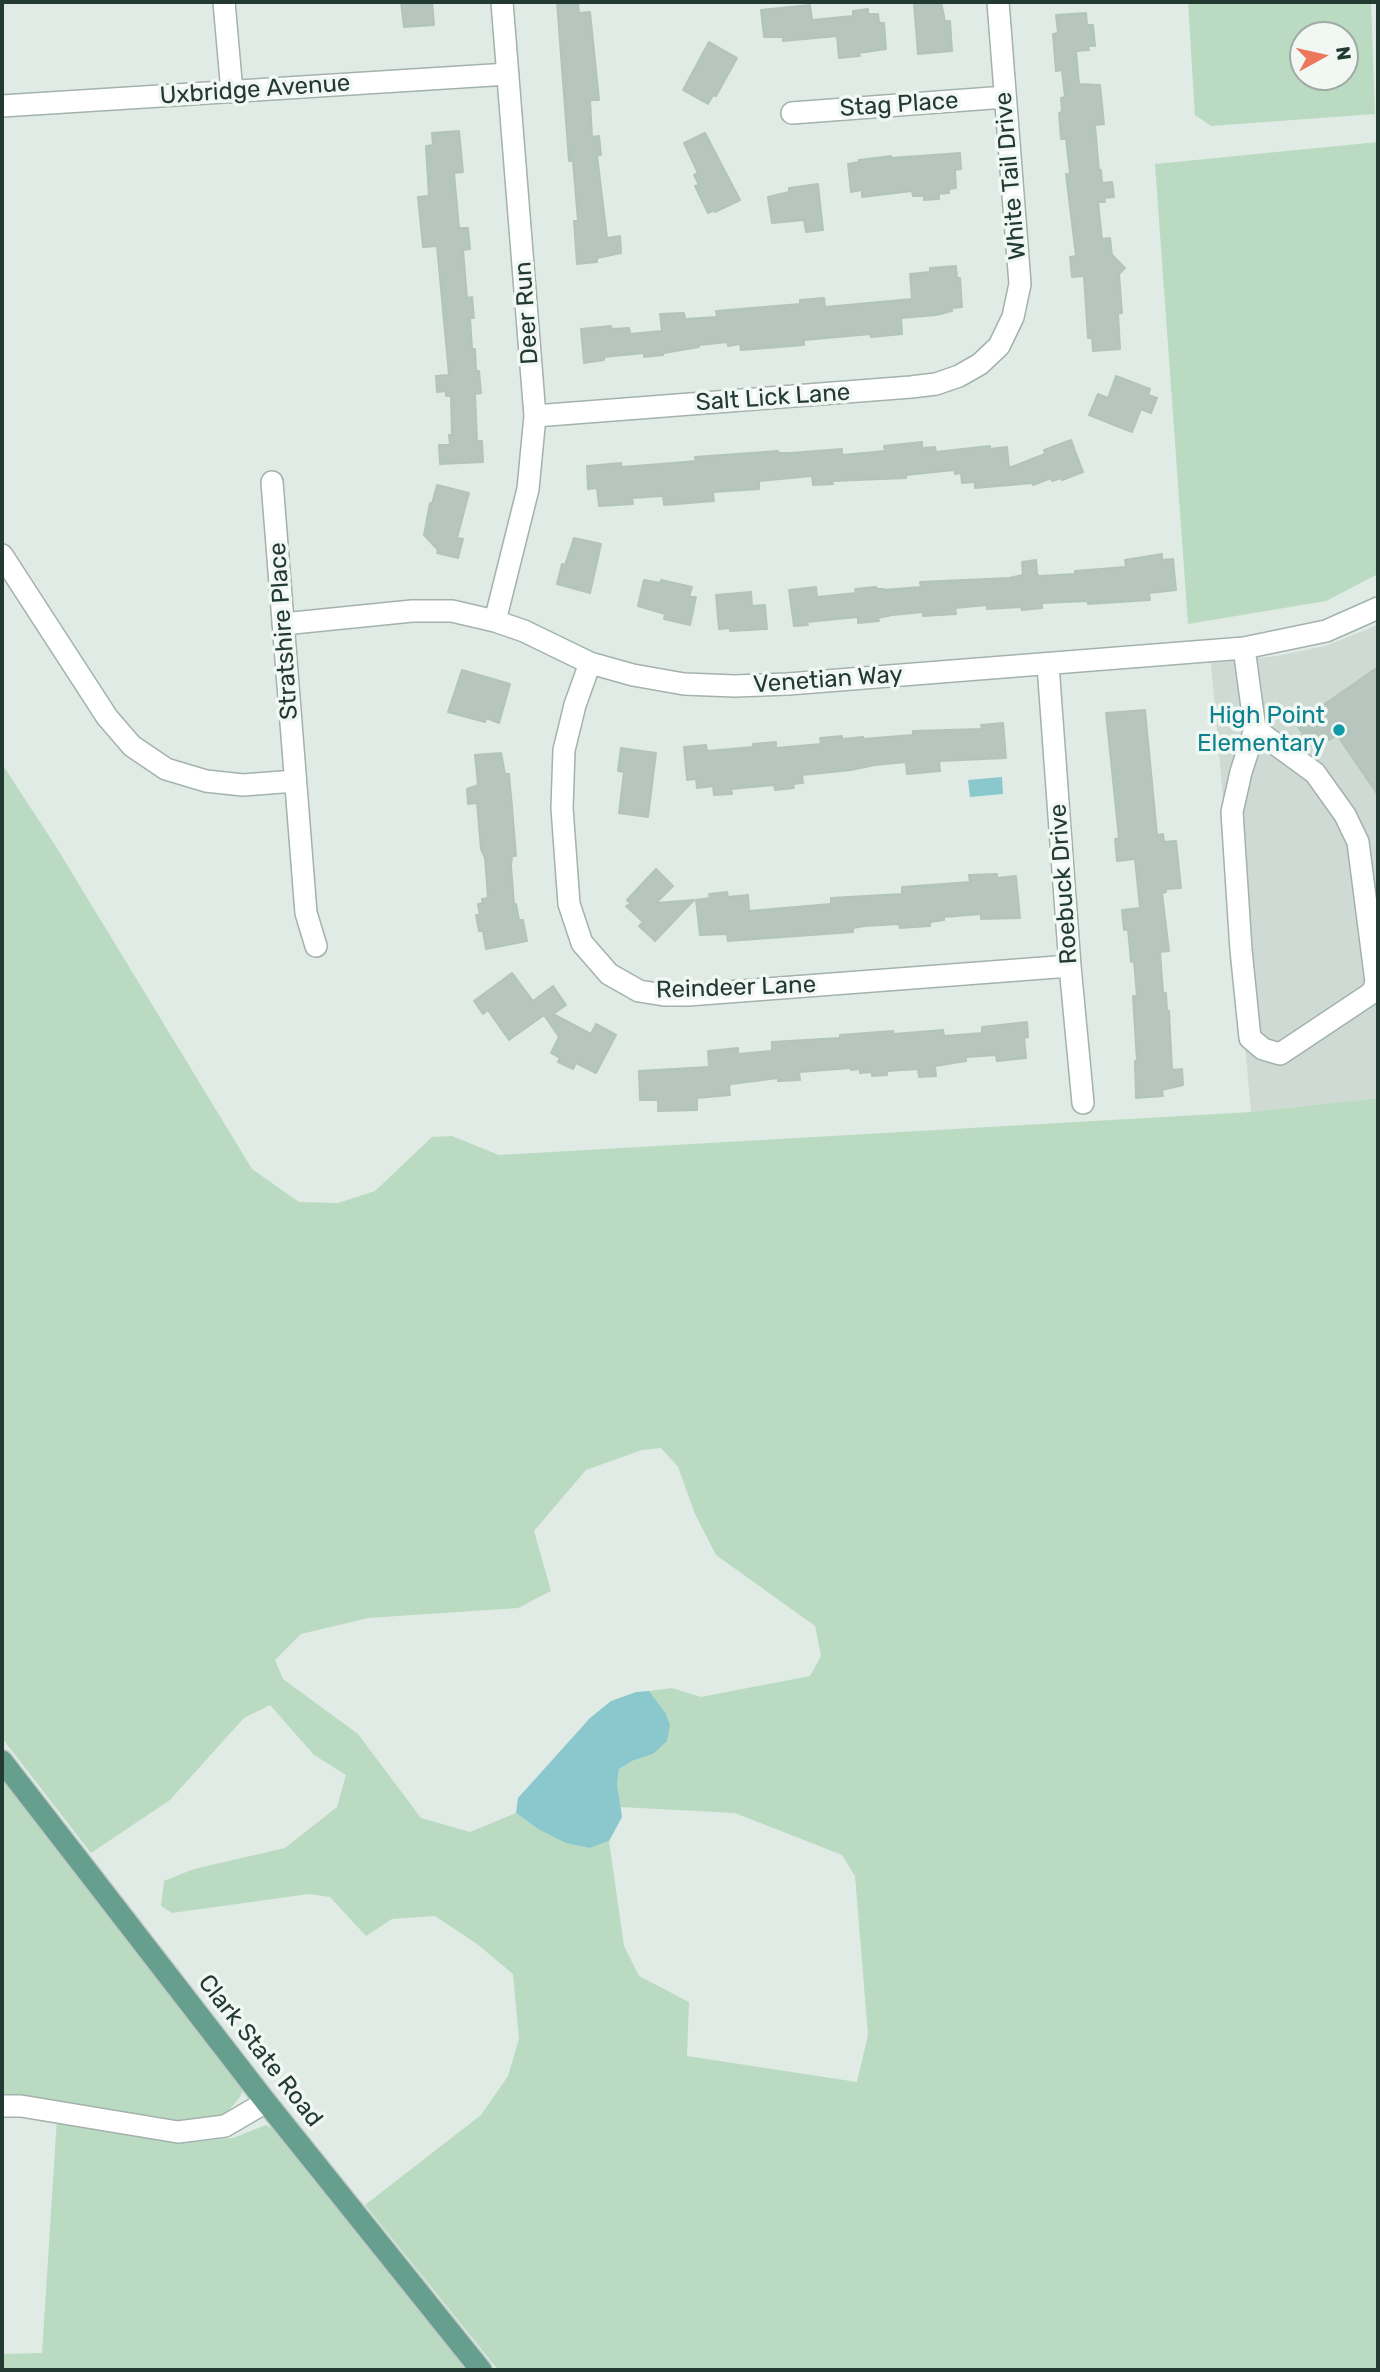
<!DOCTYPE html>
<html>
<head>
<meta charset="utf-8">
<style>
  body { margin:0 }
  #map { position:relative; width:1380px; height:2372px; overflow:hidden; background:#e0ebe5; font-family:Rubik,sans-serif }
  canvas { display:block }
  .frame { position:absolute; inset:0; border:4px solid #223a32; pointer-events:none }
  .north { position:absolute; left:1289px; top:21px; width:70px; height:70px; box-sizing:border-box; background:#f1f7f3; border:2px solid #9eaba6; border-radius:50%; rotate:82deg; font-size:19px; font-weight:700; line-height:28px; text-align:center; color:#223a32 }
  .north::after { content:''; display:block; margin:auto; width:24px; height:32px; background:#ed775c; clip-path:polygon(50% 0,100% 100%,50% 72%,0 100%) }
</style>
</head>
<body>
<div id="map">
<canvas width="1380" height="2372"></canvas>
<div class="frame"></div>
<div class="north">N</div>
</div>
<script>
const context = document.querySelector('canvas').getContext('2d');
context.lineJoin = 'round';
function fillPath(path, color) { context.fillStyle = color; context.fill(path, 'evenodd'); }
const toPath = rows => new Path2D(rows.map(r => 'M' + r).join(''));
function trace(path, color, width, dash) { context.strokeStyle = color; context.lineWidth = width; context.lineCap = dash ? 'butt' : 'round'; context.setLineDash(dash || []); context.stroke(path); }
function drawText(font, color, halo, rows, align = 'center') {
  context.font = font + ' Rubik,sans-serif'; context.lineWidth = 7; context.setLineDash([]); context.textBaseline = 'middle'; context.strokeStyle = halo; context.fillStyle = color; for (const [text, x, y, turn = 0] of rows) {
    context.save(); context.translate(x, y); context.rotate((+turn || 0) * Math.PI / 180); context.textAlign = isNaN(turn) ? turn : align; if (halo) context.strokeText(text, 0, 0); context.fillText(text, 0, 0); context.restore();
  }
}
const built = toPath([
  [1378,625,1378,1098,1251,1112,1211,663,1277,656,1325,646]
]);
const green = toPath([
  [1188,2,1371,2,1375,114,1211,126,1195,115],
  [1303,35,1345,35,1345,77,1303,77],
  [1378,142,1378,574,1326,601,1188,624,1155,164],
  [2,764,55,845,252,1169,299,1202,338,1203,375,1191,432,1137,452,1136,499,1155,1251,1112,1378,1098,1378,2370,498,2370,365,2205,481,2115,508,2076,519,2039,513,1974,477,1944,435,1916,392,1919,366,1936,330,1897,309,1894,172,1913,161,1906,164,1881,194,1869,285,1848,337,1807,346,1775,314,1755,270,1705,244,1718,170,1800,91,1853,2,1738],
  [661,1448,678,1467,695,1514,716,1555,815,1626,821,1656,810,1676,701,1697,672,1688,649,1691,665,1712,653,1754,632,1761,619,1769,617,1784,620,1807,735,1813,842,1855,855,1876,868,2035,857,2082,687,2056,689,2002,639,1976,624,1946,609,1841,590,1848,538,1829,516,1813,470,1832,421,1818,358,1734,283,1679,275,1660,301,1634,368,1618,518,1608,551,1591,534,1531,586,1470,642,1450],
  [2,1772,245,2086,240,2097,224,2116,179,2122,2,2099],
  [57,2118,192,2142,233,2138,266,2125,279,2133,470,2370,2,2370,2,2354,42,2353]
]);
const water = toPath([
  [1002,777,1003,794,970,797,968,780],
  [649,1691,665,1712,670,1725,667,1741,653,1754,632,1761,619,1769,617,1784,622,1817,609,1841,590,1848,566,1843,538,1829,516,1813,518,1798,590,1718,611,1701,636,1692]
]);
const building = toPath([
  [401,2,432,2,434,25,404,27,401,2],
  [557,2,578,2,579,13,590,12,599,100,590,100,592,137,599,136,601,155,597,155,607,238,620,236,621,253,597,258,597,262,577,264,574,221,578,221,573,161,569,161,557,2],
  [941,2,945,21,950,21,952,51,918,54,914,3,941,2],
  [810,5,812,20,853,16,853,11,868,9,868,14,878,14,879,23,884,23,886,49,859,53,860,56,839,58,837,36,783,41,783,37,764,37,761,10,810,5],
  [1086,13,1087,25,1093,25,1095,46,1088,46,1089,50,1076,51,1079,84,1100,85,1104,124,1095,125,1099,171,1101,170,1102,183,1112,182,1114,197,1104,198,1105,202,1098,202,1102,239,1110,238,1112,255,1125,268,1119,274,1122,313,1118,313,1120,349,1093,351,1092,338,1088,338,1084,276,1072,277,1070,257,1076,256,1066,174,1070,174,1066,139,1061,139,1059,113,1062,112,1061,98,1065,97,1062,70,1056,71,1053,34,1058,33,1056,15,1086,13],
  [709,42,737,58,716,96,713,95,708,104,683,90,709,42],
  [459,131,463,172,454,173,459,228,468,228,470,249,463,250,467,298,472,297,474,318,470,318,472,349,475,349,476,371,479,371,481,393,475,394,477,441,482,441,483,462,440,464,439,445,450,445,449,435,452,435,451,396,446,396,446,391,437,392,436,376,449,375,437,246,423,247,418,197,429,196,426,146,433,145,432,133,459,131],
  [705,133,740,200,715,212,714,210,708,213,695,186,699,185,694,175,698,173,684,143,705,133],
  [960,153,961,169,955,170,956,188,949,189,949,193,939,194,939,199,924,200,924,196,913,196,912,191,862,197,862,190,851,192,848,164,859,162,859,160,891,156,891,158,960,153],
  [818,184,823,230,806,232,804,220,772,223,768,197,789,192,789,188,818,184],
  [956,266,957,278,960,278,962,307,952,308,952,311,936,315,901,318,902,334,871,337,871,334,804,340,804,345,741,350,740,344,728,346,728,342,699,345,699,347,664,353,663,355,644,357,644,353,604,357,604,360,584,363,581,329,611,326,612,329,629,328,630,334,662,331,660,314,684,313,685,319,717,317,716,311,800,304,800,300,824,298,825,307,912,299,910,274,930,272,930,268,956,266],
  [1116,376,1150,389,1148,395,1157,398,1151,413,1141,409,1132,432,1089,415,1098,394,1108,398,1116,376],
  [1071,440,1083,472,1062,480,1061,478,1052,481,1051,478,1033,485,1033,483,975,488,975,482,962,483,961,473,955,474,954,470,906,475,906,478,832,481,833,484,813,485,812,476,759,481,759,489,713,492,714,501,664,505,663,496,632,498,633,504,599,506,597,488,588,489,587,466,621,463,621,467,661,464,696,461,695,457,778,451,779,453,790,453,842,449,842,455,885,451,884,446,922,442,922,448,935,447,936,452,990,446,990,449,1007,447,1009,468,1045,454,1044,450,1071,440],
  [437,485,469,493,457,538,463,539,458,558,437,553,438,550,424,535,430,503,432,504,437,485],
  [574,538,601,544,590,593,557,584,562,564,565,565,574,538],
  [1162,554,1162,560,1173,559,1176,590,1149,593,1150,600,1088,604,1088,601,1042,603,1042,608,1022,610,1021,607,987,609,987,605,955,608,956,614,923,616,923,612,892,615,878,618,879,621,858,623,858,617,807,622,808,625,794,626,789,590,816,587,817,597,856,593,855,589,876,587,877,589,884,589,884,590,921,587,920,582,1009,578,1023,575,1022,562,1036,560,1037,574,1039,576,1075,574,1075,571,1126,567,1125,560,1162,554],
  [644,580,660,583,661,580,692,587,689,597,696,597,690,625,664,619,665,614,638,606,644,580],
  [751,592,752,606,765,605,767,629,730,631,730,628,719,629,716,595,751,592],
  [1378,667,1378,795,1337,735,1329,740,1326,735,1311,746,1296,724,1378,667],
  [462,670,510,684,499,723,486,718,485,722,448,712,462,670],
  [1145,710,1157,835,1163,834,1164,842,1176,841,1181,888,1166,889,1166,892,1162,893,1169,951,1160,952,1163,993,1166,993,1167,1011,1169,1011,1172,1070,1182,1069,1183,1085,1162,1090,1163,1096,1136,1098,1135,1061,1137,1061,1133,996,1137,996,1134,961,1131,962,1128,929,1124,930,1122,910,1140,908,1135,859,1117,861,1115,839,1119,838,1106,713,1145,710],
  [1003,723,1006,758,939,761,940,771,907,774,906,762,875,765,851,770,802,775,803,783,793,784,794,788,775,790,774,785,731,789,732,794,714,795,713,786,697,788,696,779,687,780,684,747,706,745,707,751,753,747,753,744,776,742,776,748,821,744,820,738,842,736,842,739,863,737,863,739,913,735,913,731,982,729,981,725,1003,723],
  [621,748,656,753,648,817,619,813,624,772,618,771,621,748],
  [501,753,505,774,509,774,512,807,516,856,512,856,511,866,514,904,516,904,519,920,523,920,527,941,486,949,483,931,479,931,476,915,480,915,478,904,483,903,482,899,488,898,485,858,481,849,477,803,468,804,467,789,478,785,475,755,501,753],
  [656,869,673,886,656,903,694,900,655,941,639,926,643,922,626,906,631,904,627,900,656,869],
  [997,874,997,878,1016,876,1020,918,981,919,981,914,944,917,944,920,930,922,930,926,900,928,899,924,864,926,853,928,853,932,728,941,727,934,700,935,696,900,710,898,709,894,727,892,728,897,748,895,749,911,831,904,831,898,902,894,902,887,970,882,969,875,997,874],
  [512,973,533,1001,553,986,566,1005,553,1014,591,1034,596,1024,616,1035,596,1073,576,1063,573,1069,558,1062,560,1058,551,1053,559,1037,544,1015,509,1040,488,1010,483,1014,474,1001,512,973],
  [1027,1022,1028,1037,1024,1038,1026,1058,997,1061,996,1055,966,1057,966,1061,935,1066,936,1076,919,1077,918,1069,887,1071,887,1075,872,1076,872,1072,860,1073,860,1069,851,1070,851,1068,799,1072,800,1080,778,1081,778,1078,731,1084,729,1086,730,1095,697,1098,697,1110,658,1111,658,1100,640,1100,639,1071,709,1067,708,1051,738,1048,738,1054,772,1051,772,1042,840,1038,840,1035,893,1031,894,1034,943,1030,944,1036,982,1033,982,1027,1027,1022]
]);
const minor = toPath([
  [224,2,232,92],
  [2,106,508,74],
  [792,113,1005,97],
  [535,416,911,387,936,384,959,376,980,364,999,346,1013,317,1020,284,998,2],
  [272,482,306,913,316,946],
  [2,555,107,717,132,746,166,769,206,781,243,785,295,781],
  [495,621,528,489,535,416,502,2],
  [283,624,412,611,452,611,495,621,524,631,590,663,633,675,684,684,735,686,788,684,1244,648,1326,631,1378,608],
  [1244,648,1255,729,1241,772,1232,812,1241,950,1250,1038,1263,1049,1280,1054,1373,992,1376,982,1358,842,1345,815,1315,773,1255,729],
  [590,663,575,705,564,750,562,808,569,904,582,943,609,974,639,991,664,995,688,995,1070,966],
  [1048,665,1070,966,1083,1103],
  [2,2106,21,2106,178,2132,225,2126,266,2102]
]);
const major = toPath([
  [2,1761,266,2102,481,2370]
]);
const markers = [
  [1339,730,7,"#0f9aa8"]
];
const streetNames = [
  ["Uxbridge Avenue",255,90,-4],
  ["Stag Place",899,105,-4],
  ["White Tail Drive",1011,176,-95],
  ["Deer Run",527,313,-94],
  ["Salt Lick Lane",773,398,-4],
  ["Stratshire Place",284,631,-94],
  ["Venetian Way",828,680,-4],
  ["Roebuck Drive",1064,884,-94],
  ["Reindeer Lane",736,988,-2],
  ["Clark State Road",260,2051,52]
];
const cultureNames = [
  ["High Point",1325,716],
  ["Elementary",1325,744]
];
fillPath(built, '#cfdad4');
fillPath(green, '#badbc1');
fillPath(water, '#8ac8ce');
fillPath(building, '#b6c5be');
trace(building, '#b3c4bc', 2);
trace(minor, '#a3b2ac', 24);
trace(major, '#c1c8c6', 24);
trace(minor, '#fff', 21);
trace(major, '#669f8d', 21);
for (const [x, y, r, color] of markers) { const dot = new Path2D(); dot.arc(x, y, r, 0, 2 * Math.PI); context.fillStyle = color; context.fill(dot); trace(dot, '#f1f7f3', 2.5); }
drawText('24px', '#223a32', '#f1f7f3', streetNames);
drawText('24px', '#0d838f', '#f1f7f3', cultureNames, 'right');
</script>
</body>
</html>
